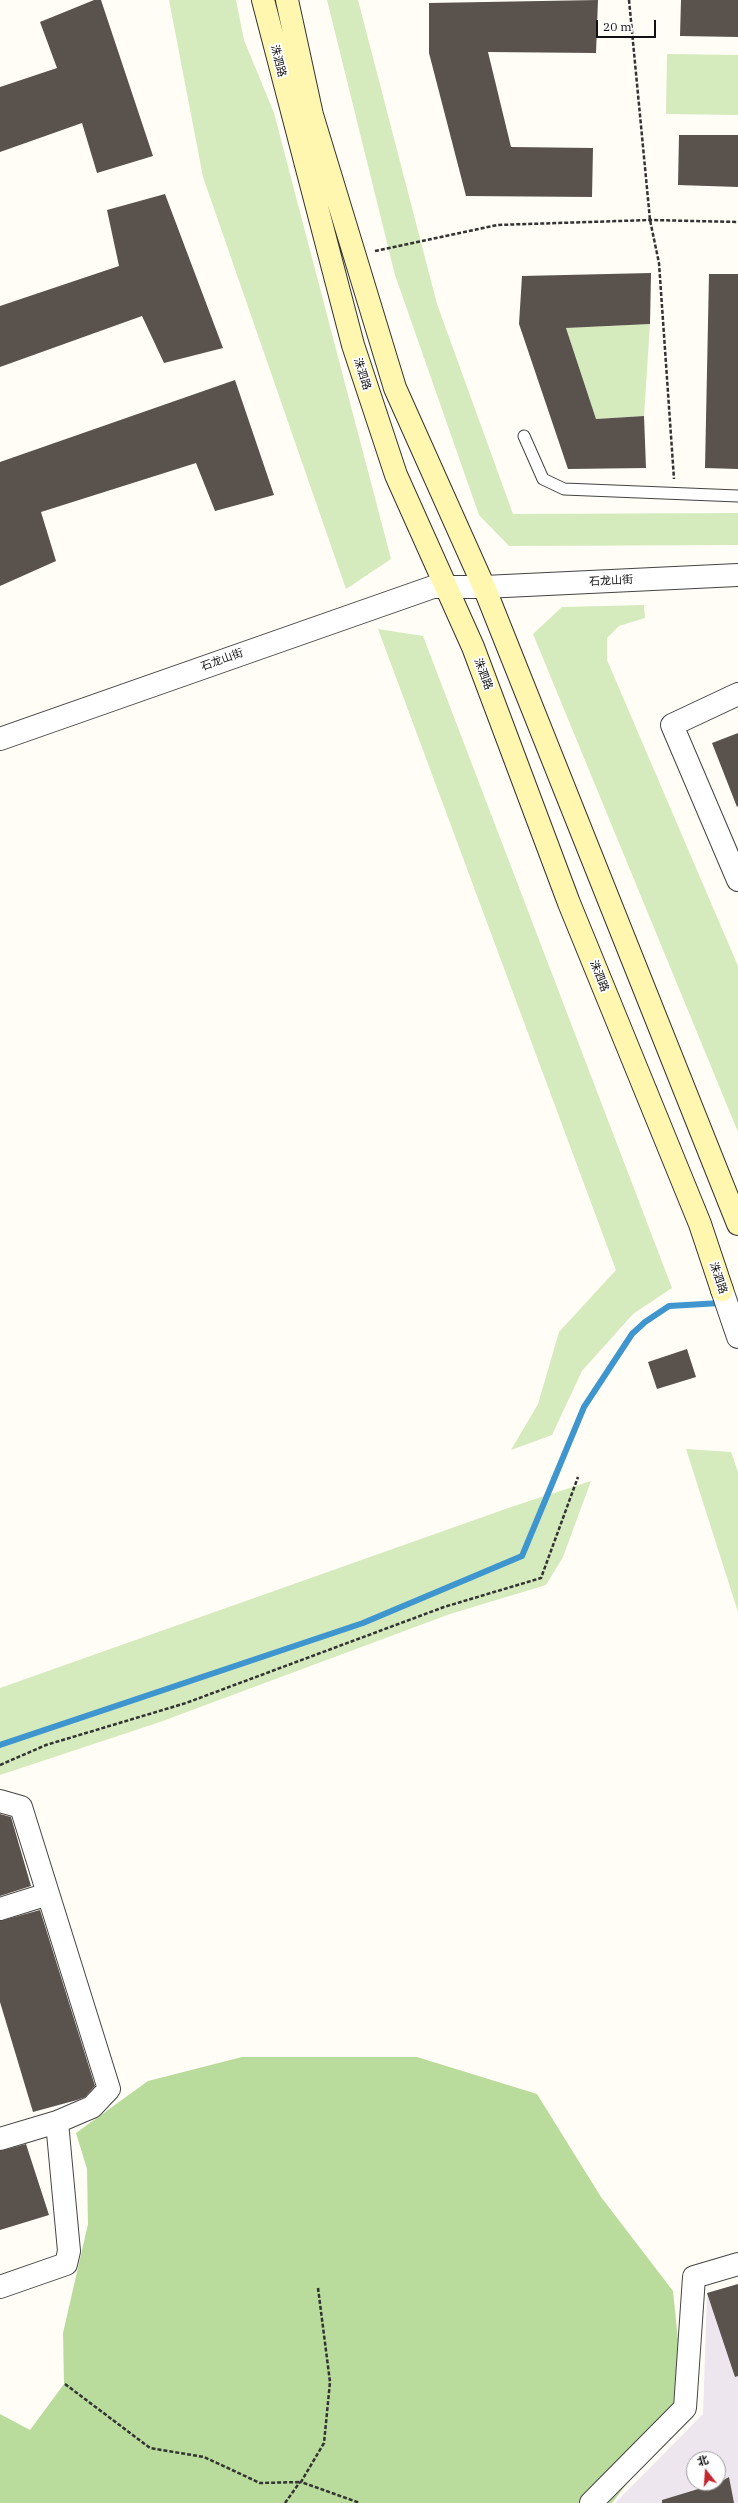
<!DOCTYPE html>
<html>
<head>
<meta charset="utf-8">
<style>
  body { margin:0 }
  #map { position:relative; width:738px; height:2503px; overflow:hidden; background:#fffdf5; font-family:"IBM Plex Serif","Noto Sans SC",serif }
  canvas { display:block }
  .north { position:absolute; left:686px; top:2451px; width:40px; height:40px; box-sizing:border-box; background:#fff; border:1px solid #a0a0a0; border-radius:50%; rotate:343deg; font-size:11px; font-weight:700; line-height:16px; text-align:center; color:#111 }
  .north::after { content:''; display:block; margin:auto; width:14px; height:18px; background:#c4262e; clip-path:polygon(50% 0,100% 100%,50% 72%,0 100%) }
  .scale { position:absolute; left:596px; top:20px; width:60px; height:18px; box-sizing:border-box; border:2px solid #111; border-top:0; padding-left:5px; font-size:12px; line-height:14px; white-space:nowrap; color:#111; -webkit-text-stroke:3px #fff; paint-order:stroke }
</style>
</head>
<body>
<div id="map">
<canvas width="738" height="2503"></canvas>
<div class="north">北</div>
<div class="scale">20 m</div>
</div>
<script>
const context = document.querySelector('canvas').getContext('2d');
context.lineJoin = 'round';
function fillPath(path, color) { context.fillStyle = color; context.fill(path, 'evenodd'); }
const toPath = rows => new Path2D(rows.map(r => 'M' + r).join(''));
function trace(path, color, width, dash) { context.strokeStyle = color; context.lineWidth = width; context.lineCap = dash ? 'butt' : 'round'; context.setLineDash(dash || []); context.stroke(path); }
function drawText(font, color, halo, rows, align = 'center') {
  context.font = font + ' "IBM Plex Serif","Noto Sans SC",serif'; context.lineWidth = 4; context.setLineDash([]); context.textBaseline = 'middle'; context.strokeStyle = halo; context.fillStyle = color; for (const [text, x, y, turn = 0] of rows) {
    context.save(); context.translate(x, y); context.rotate((+turn || 0) * Math.PI / 180); context.textAlign = isNaN(turn) ? turn : align; if (halo) context.strokeText(text, 0, 0); context.fillText(text, 0, 0); context.restore();
  }
}
const industrial = toPath([
  [738,2284,738,2503,615,2503,703,2414,707,2293],
  [694,2459,718,2459,718,2483,694,2483]
]);
const green = toPath([
  [169,0,236,0,244,40,274,113,391,559,346,589,203,177],
  [327,0,358,0,437,304,513,514,738,513,738,545,509,546,479,515,395,275],
  [667,54,738,55,738,115,666,114],
  [650,324,644,416,596,419,566,328],
  [644,605,645,618,619,626,607,638,607,660,738,966,738,1132,533,634,562,607],
  [378,629,423,636,672,1288,633,1314,582,1371,552,1435,511,1450,538,1404,559,1332,616,1270],
  [686,1449,731,1452,738,1472,738,1612],
  [591,1481,563,1557,546,1585,450,1614,160,1722,0,1775,0,1688,514,1506]
]);
const forest = toPath([
  [242,2057,417,2057,537,2094,601,2197,673,2291,685,2408,612,2503,0,2503,0,2414,30,2430,64,2384,63,2333,88,2224,87,2169,76,2133,148,2081]
]);
const stream = toPath([
  [0,1745,363,1623,522,1556,584,1407,632,1334,645,1322,669,1306,738,1302]
]);
const building = toPath([
  [94,0,101,0,153,156,97,173,82,123,0,152,0,87,57,68,40,22],
  [598,0,596,53,488,52,511,147,593,148,592,197,466,196,429,53,429,3],
  [681,0,738,0,738,37,680,36],
  [679,135,738,135,738,187,678,185],
  [165,194,223,348,164,363,142,316,0,367,0,306,119,266,107,210],
  [651,273,650,324,566,328,596,419,644,416,646,468,568,469,519,324,522,276],
  [709,274,738,274,738,469,705,468],
  [235,380,274,495,215,511,196,463,41,512,56,561,0,586,0,462],
  [738,733,738,806,737,807,712,743],
  [687,1349,696,1377,657,1389,648,1362],
  [0,1814,11,1817,31,1886,0,1896],
  [40,1910,95,2086,85,2097,77,2100,33,2112,0,2002,0,1921],
  [26,2144,49,2215,0,2230,0,2151],
  [738,2284,738,2376,735,2377,707,2293],
  [729,2477,734,2503,662,2503,662,2500,718,2483]
]);
const path = toPath([
  [629,0,650,220,659,263,674,479],
  [375,251,497,225,650,220,738,222],
  [0,1765,46,1745,186,1703,444,1607,541,1578,578,1477],
  [318,2288,330,2382,324,2443,301,2482,360,2503],
  [65,2384,150,2448,204,2457,260,2483,301,2482],
  [285,2503,300,2482]
]);
const service = toPath([
  [524,436,543,479,564,489,738,496]
]);
const minor = toPath([
  [738,694,672,725,738,880],
  [0,1801,21,1807,109,2089,92,2107,57,2122,69,2251,66,2264,0,2287],
  [0,1909,48,1894],
  [0,2139,57,2122],
  [591,2503,685,2408,694,2277,738,2264]
]);
const tertiary = toPath([
  [0,739,433,587,484,587,738,575],
  [722,1290,738,1337]
]);
const secondary = toPath([
  [263,0,353,345,396,475,473,647,569,903,700,1224,722,1290],
  [287,0,312,115,395,388,484,587,738,1224]
]);
const streetNames = [
  ["洙泗路",278,61,76],
  ["洙泗路",362,374,72],
  ["石龙山街",611,581,-3],
  ["石龙山街",222,660,-20],
  ["洙泗路",483,674,69],
  ["洙泗路",599,976,68],
  ["洙泗路",718,1278,71]
];
fillPath(industrial, '#eee6ef');
fillPath(green, '#d5ebbd');
fillPath(forest, '#b9dc9c');
trace(stream, '#3f96cf', 6);
fillPath(building, '#5a524d');
trace(service, '#444', 13);
trace(minor, '#444', 24);
trace(tertiary, '#444', 24);
trace(secondary, '#333', 24);
trace(path, '#333', 2.5, [4, 2]);
trace(service, '#fff', 11);
trace(minor, '#fff', 22);
trace(tertiary, '#fff', 22);
trace(secondary, '#fff6b0', 22);
drawText('11px', '#111', '#fff', streetNames);
</script>
</body>
</html>
